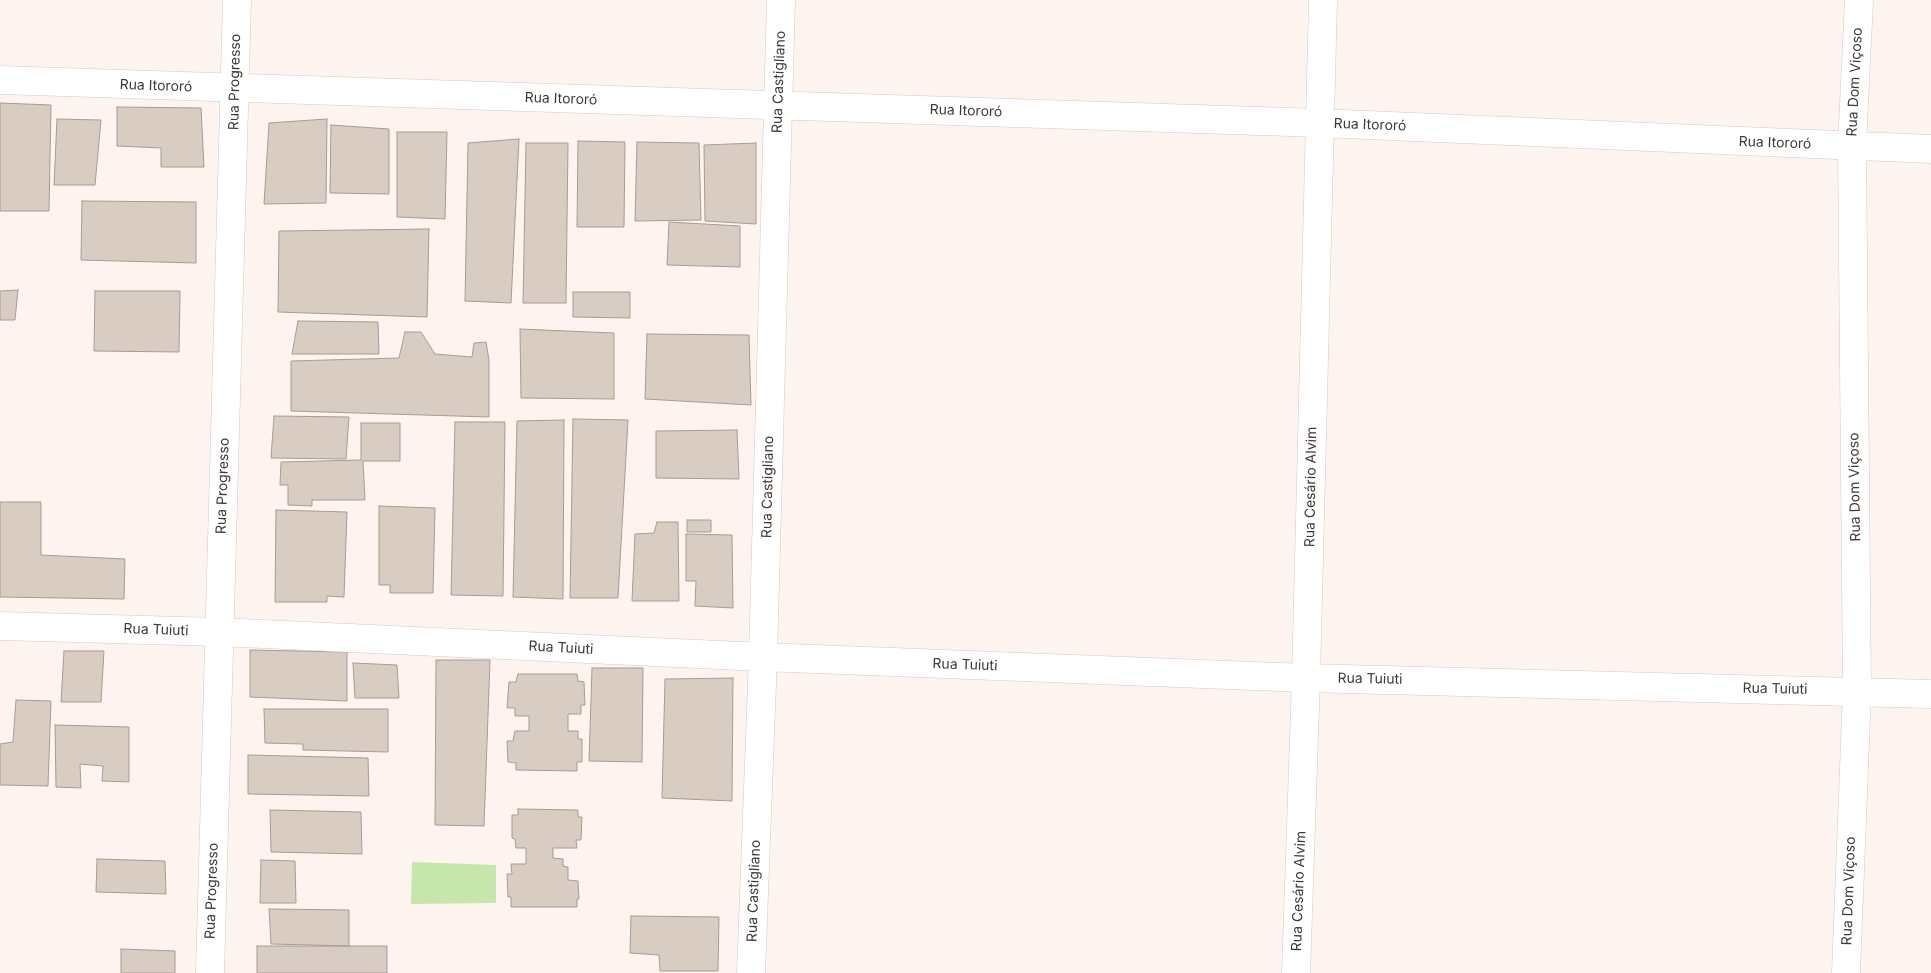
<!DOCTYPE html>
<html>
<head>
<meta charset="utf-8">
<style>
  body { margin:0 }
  canvas { display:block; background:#fdf4f0 }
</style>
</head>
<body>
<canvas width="1931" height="973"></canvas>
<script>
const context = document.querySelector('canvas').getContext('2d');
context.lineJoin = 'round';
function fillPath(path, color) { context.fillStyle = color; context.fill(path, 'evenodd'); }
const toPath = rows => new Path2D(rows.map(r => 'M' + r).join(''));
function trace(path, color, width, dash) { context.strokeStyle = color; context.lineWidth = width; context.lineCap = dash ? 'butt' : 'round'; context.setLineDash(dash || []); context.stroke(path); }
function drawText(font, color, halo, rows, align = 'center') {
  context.font = font + ' Inter,sans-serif'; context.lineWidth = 4; context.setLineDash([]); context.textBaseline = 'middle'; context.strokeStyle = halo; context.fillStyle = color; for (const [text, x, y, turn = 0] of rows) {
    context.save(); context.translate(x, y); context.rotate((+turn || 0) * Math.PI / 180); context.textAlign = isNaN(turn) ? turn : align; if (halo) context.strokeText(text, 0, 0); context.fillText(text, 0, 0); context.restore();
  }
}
const green = toPath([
  [412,862,496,865,496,903,411,904]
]);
const building = toPath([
  [0,103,51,105,49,211,0,211,0,103],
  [117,107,201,108,204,167,161,167,161,148,117,146,117,107],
  [57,119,101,120,95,185,54,185,57,119],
  [327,119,326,203,264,204,269,123,327,119],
  [331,125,389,129,389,194,330,193,331,125],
  [397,132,447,132,445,219,397,217,397,132],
  [519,139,511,303,465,301,468,143,519,139],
  [578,141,625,142,624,227,577,227,578,141],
  [637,142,699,143,701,220,635,221,637,142],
  [526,143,568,143,566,303,523,303,526,143],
  [756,143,756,224,705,221,704,145,756,143],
  [82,201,196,202,196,263,81,260,82,201],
  [669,222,740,226,740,267,667,265,669,222],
  [429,229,427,317,278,312,279,231,429,229],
  [18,290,15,320,0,320,0,291,18,290],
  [95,291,180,291,179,352,94,351,95,291],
  [573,292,630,292,630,318,573,317,573,292],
  [298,321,378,322,379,354,292,354,298,321],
  [520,329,614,333,614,399,521,398,520,329],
  [405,332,421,332,435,354,472,357,474,343,486,342,489,360,489,417,291,411,291,361,399,358,405,332],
  [647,334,749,335,751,405,645,399,647,334],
  [274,416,349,417,346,459,271,458,274,416],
  [573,419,628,420,618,598,570,598,573,419],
  [564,420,563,599,513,597,517,421,564,420],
  [455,422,505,422,503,596,451,595,455,422],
  [361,423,400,423,400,461,363,461,365,500,312,500,312,506,288,505,288,485,280,485,281,462,361,460,361,423],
  [737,430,739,479,656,478,656,431,737,430],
  [0,502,41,502,41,555,125,559,124,599,0,597,0,502],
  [379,506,435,508,433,593,390,593,390,585,379,585,379,506],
  [276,510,347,512,344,597,327,596,327,602,275,602,276,510],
  [687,520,711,520,711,532,687,532,687,520],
  [657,522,678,522,679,601,632,601,635,534,654,533,657,522],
  [686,534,732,535,733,608,695,606,696,581,686,581,686,534],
  [250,650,347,652,347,701,250,697,250,650],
  [64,651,104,651,101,702,61,702,64,651],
  [436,660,490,660,484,826,435,825,436,660],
  [353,663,397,665,399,698,355,698,353,663],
  [592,668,643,668,642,762,589,761,592,668],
  [518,674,577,674,578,681,584,682,585,705,581,705,581,714,568,714,568,731,578,731,578,739,582,739,582,762,577,762,577,771,516,770,516,763,508,762,507,741,513,741,515,731,529,731,529,716,515,716,515,708,507,708,509,682,516,682,518,674],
  [733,678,732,801,662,798,665,679,733,678],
  [16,700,51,701,48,786,0,785,0,744,13,742,16,700],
  [264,709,388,709,388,752,303,750,303,744,265,743,264,709],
  [55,725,129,727,129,782,102,781,103,766,80,764,81,788,56,787,55,725],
  [248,755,368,758,369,796,248,794,248,755],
  [518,809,578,810,578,817,582,817,581,840,576,840,577,848,553,848,553,858,563,859,563,866,568,867,568,880,578,881,579,899,577,899,577,907,511,907,511,897,508,897,507,874,512,874,511,864,526,864,526,848,516,848,515,839,512,838,512,815,518,815,518,809],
  [270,810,361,812,362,854,271,852,270,810],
  [97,859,165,861,166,894,96,892,97,859],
  [261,860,295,861,296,903,260,903,261,860],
  [269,909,349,910,349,946,271,944,269,909],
  [631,916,719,917,718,971,660,971,659,955,630,953,631,916],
  [257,946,387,946,387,973,257,973,257,946],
  [121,949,175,951,175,973,121,973,121,949]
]);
const minor = toPath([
  [0,80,1320,123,1931,149],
  [0,626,219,632,763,657,1306,678,1931,694],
  [210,973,237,0],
  [751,973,763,657,781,0],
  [1296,973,1306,678,1323,0],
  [1846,973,1857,691,1852,146,1859,0]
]);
const streetNames = [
  ["Rua Progresso",235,82,-89],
  ["Rua Castigliano",779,82,-88],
  ["Rua Dom Viçoso",1855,82,-87],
  ["Rua Itororó",156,86,2],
  ["Rua Itororó",561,99,2],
  ["Rua Itororó",966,111,2],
  ["Rua Itororó",1370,125,2],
  ["Rua Itororó",1775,143,2],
  ["Rua Progresso",223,486,-88],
  ["Rua Castigliano",768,487,-89],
  ["Rua Cesário Alvim",1311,487,-89],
  ["Rua Dom Viçoso",1855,487,-91],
  ["Rua Tuiuti",156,630,2],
  ["Rua Tuiuti",561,648,3],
  ["Rua Tuiuti",965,665,2],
  ["Rua Tuiuti",1370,679,1],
  ["Rua Tuiuti",1775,689,1],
  ["Rua Progresso",212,891,-88],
  ["Rua Castigliano",754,891,-88],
  ["Rua Cesário Alvim",1299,891,-88],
  ["Rua Dom Viçoso",1849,891,-88]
];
fillPath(green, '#c7e6ab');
fillPath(building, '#d9ccc3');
trace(building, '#a89b92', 1);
trace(minor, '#d6c7c0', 29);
trace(minor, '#fff', 28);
drawText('14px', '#3f3936', '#fff', streetNames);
</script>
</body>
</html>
